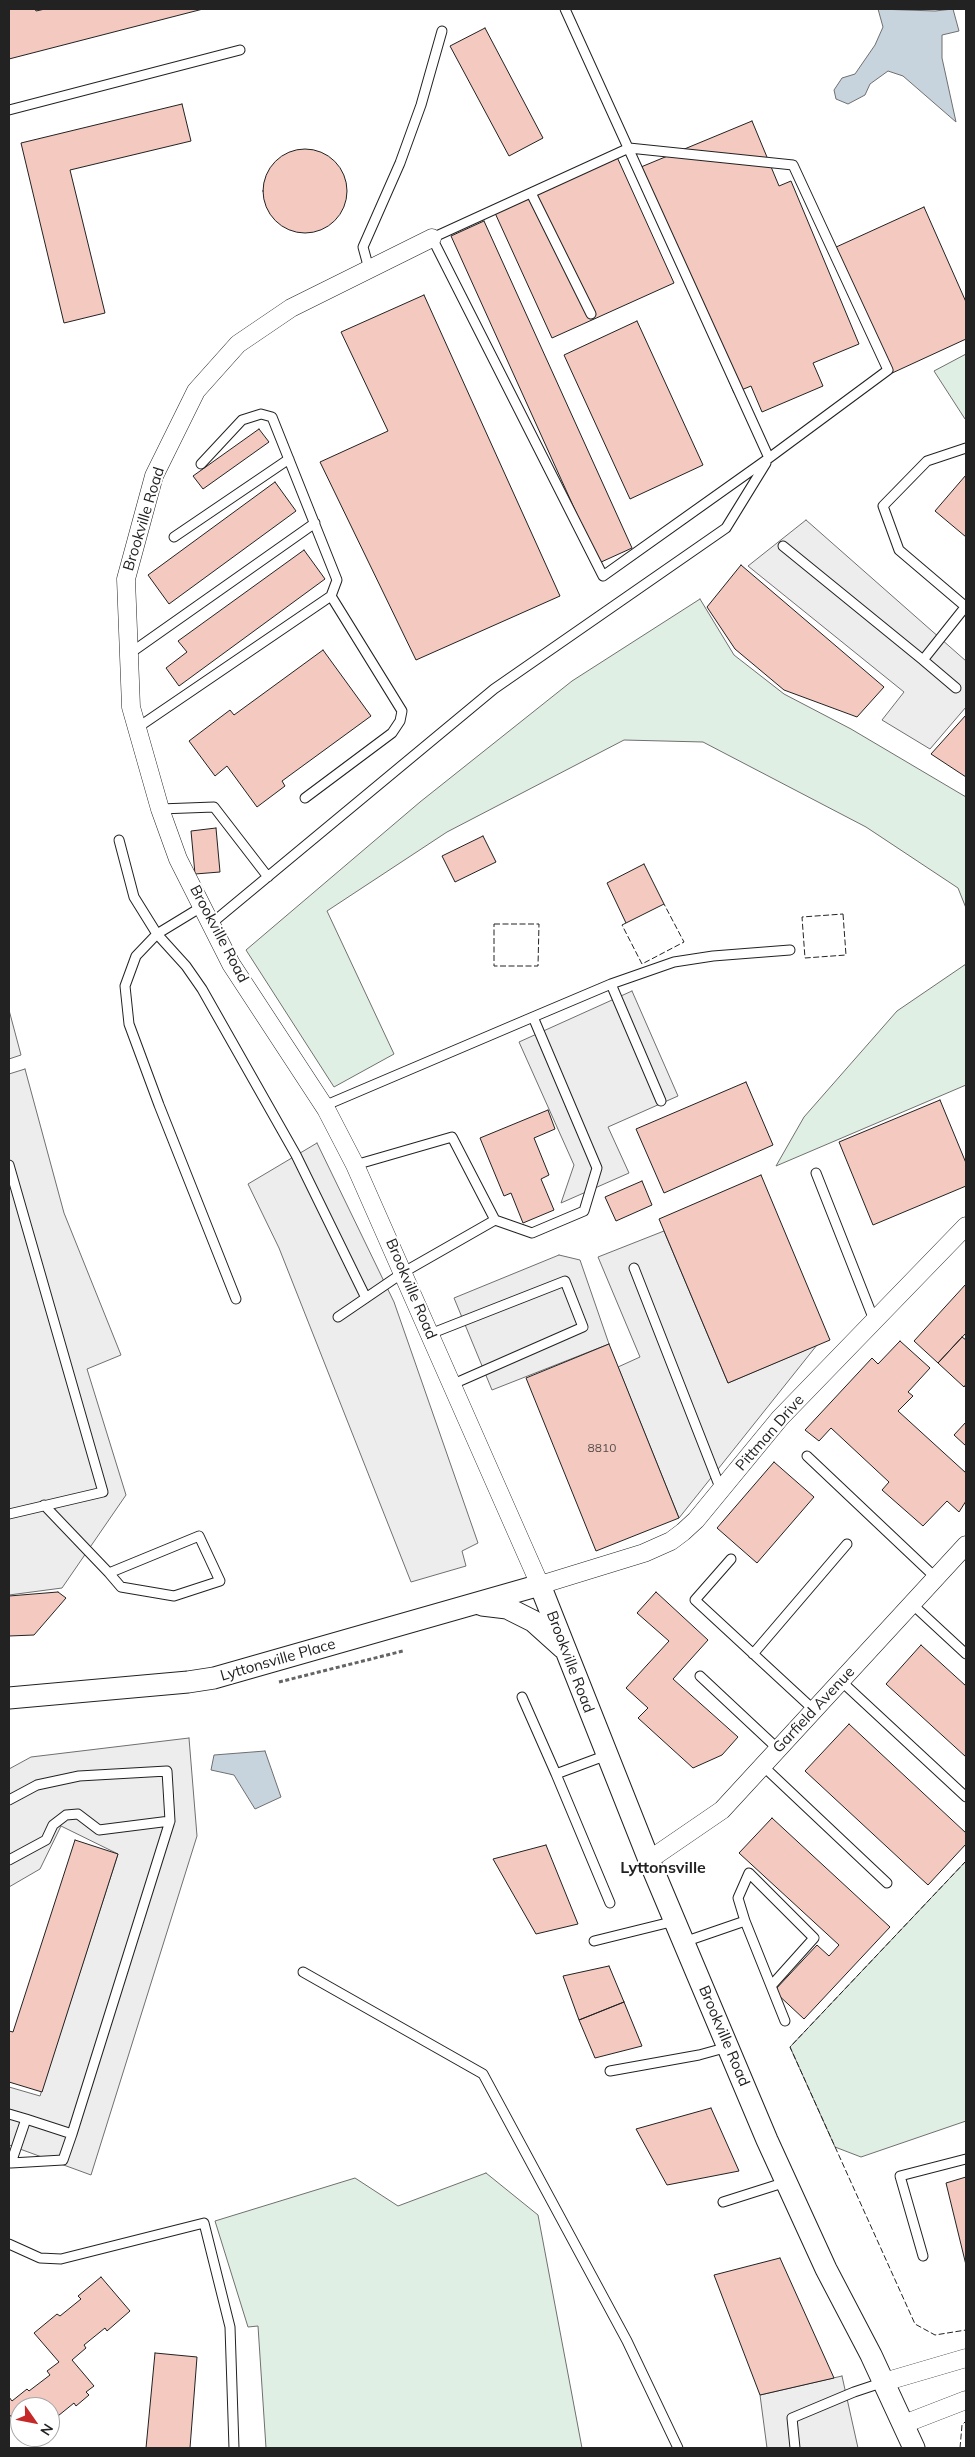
<!DOCTYPE html>
<html>
<head>
<meta charset="utf-8">
<style>
  body { margin:0 }
  #map { position:relative; width:975px; height:2457px; overflow:hidden; background:#fff; font-family:Mulish,sans-serif }
  canvas { display:block }
  .frame { position:absolute; inset:0; border:10px solid #222; pointer-events:none }
  .north { position:absolute; left:10px; top:2397px; width:50px; height:50px; box-sizing:border-box; background:#fff; border:1px solid #a7a7a7; border-radius:50%; rotate:123deg; font-size:14px; font-weight:700; line-height:20px; text-align:center; color:#222 }
  .north::after { content:''; display:block; margin:auto; width:18px; height:22px; background:#c62828; clip-path:polygon(50% 0,100% 100%,50% 72%,0 100%) }
</style>
</head>
<body>
<div id="map">
<canvas width="975" height="2457"></canvas>
<div class="frame"></div>
<div class="north">N</div>
</div>
<script>
const context = document.querySelector('canvas').getContext('2d');
context.lineJoin = 'round';
function fillPath(path, color) { context.fillStyle = color; context.fill(path, 'evenodd'); }
const toPath = rows => new Path2D(rows.map(r => 'M' + r).join(''));
function trace(path, color, width, dash) { context.strokeStyle = color; context.lineWidth = width; context.lineCap = dash ? 'butt' : 'round'; context.setLineDash(dash || []); context.stroke(path); }
function drawText(font, color, halo, rows, align = 'center') {
  context.font = font + ' Mulish,sans-serif'; context.lineWidth = 4; context.setLineDash([]); context.textBaseline = 'middle'; context.strokeStyle = halo; context.fillStyle = color; for (const [text, x, y, turn = 0] of rows) {
    context.save(); context.translate(x, y); context.rotate((+turn || 0) * Math.PI / 180); context.textAlign = isNaN(turn) ? turn : align; if (halo) context.strokeText(text, 0, 0); context.fillText(text, 0, 0); context.restore();
  }
}
const green = toPath([
  [966,354,966,418,965,419,934,371,966,354],
  [700,599,734,655,784,694,851,729,966,797,966,908,958,888,866,827,703,742,624,740,447,832,327,911,394,1054,334,1087,246,950,420,802,572,681,700,599],
  [966,964,966,1085,776,1166,804,1117,897,1011,966,964],
  [966,1861,966,2121,861,2157,835,2147,790,2047,966,1861],
  [486,2173,538,2215,582,2448,266,2448,258,2326,248,2327,215,2221,355,2178,398,2206,486,2173]
]);
const parking = toPath([
  [806,520,966,661,966,707,930,749,882,720,904,692,748,566,806,520],
  [632,991,678,1096,608,1127,629,1173,561,1203,574,1165,519,1042,632,991],
  [9,1010,21,1055,9,1059,9,1010],
  [25,1069,64,1213,121,1355,87,1369,126,1495,62,1588,9,1595,9,1074,25,1069],
  [317,1143,394,1302,478,1543,462,1551,466,1566,411,1582,279,1248,248,1184,317,1143],
  [664,1231,728,1383,817,1345,679,1518,618,1367,640,1357,598,1257,664,1231],
  [559,1255,580,1260,609,1344,492,1390,454,1298,559,1255],
  [189,1738,197,1836,91,2175,9,2145,9,2087,40,2096,118,1854,61,1826,40,1869,9,1887,9,1769,31,1757,189,1738],
  [842,2376,858,2448,767,2448,760,2395,842,2376]
]);
const water = toPath([
  [878,9,935,11,953,9,959,31,942,35,942,58,956,122,903,76,888,71,870,84,865,95,848,104,836,99,834,90,842,78,855,74,875,45,883,27,878,9],
  [265,1751,281,1797,255,1809,234,1775,211,1770,214,1755,265,1751]
]);
const building = toPath([
  [9,9,35,9,36,11,45,9,203,9,9,59,9,9],
  [485,28,543,138,509,156,450,46,485,28],
  [182,104,191,141,70,170,105,313,64,323,21,143,182,104],
  [752,121,779,186,791,181,859,344,813,363,823,386,762,412,751,386,734,393,641,167,752,121],
  '263 191a42 42 0 1 1 84 0a42 42 0 1 1-84 0Z',
  [617,157,674,283,552,338,495,213,617,157],
  [924,207,966,302,966,339,890,374,834,248,924,207],
  [484,221,632,548,599,563,451,236,484,221],
  [424,295,560,596,416,660,320,462,388,431,341,332,424,295],
  [637,321,703,465,630,499,564,355,637,321],
  [259,429,269,442,203,489,193,476,259,429],
  [966,475,966,537,935,511,966,475],
  [275,482,296,511,169,604,148,575,275,482],
  [304,550,325,579,179,686,166,668,187,652,178,641,304,550],
  [741,565,884,687,857,717,784,690,735,649,707,607,741,565],
  [323,650,371,716,282,781,285,786,257,807,227,766,215,776,189,741,230,710,234,715,323,650],
  [966,715,966,777,931,754,966,715],
  [216,828,220,872,195,874,191,831,216,828],
  [483,836,496,862,455,882,442,856,483,836],
  [644,864,664,904,626,923,607,883,644,864],
  [746,1082,773,1145,664,1193,636,1129,746,1082],
  [940,1100,966,1163,966,1186,873,1225,839,1142,940,1100],
  [548,1110,555,1129,534,1138,549,1175,541,1179,554,1210,523,1223,511,1193,504,1196,480,1138,548,1110],
  [761,1175,830,1340,728,1383,659,1219,761,1175],
  [642,1181,652,1205,616,1221,605,1197,642,1181],
  [966,1284,966,1333,938,1363,914,1341,966,1284],
  [962,1337,966,1340,966,1384,964,1387,938,1363,962,1337],
  [900,1341,930,1368,908,1392,913,1396,898,1411,966,1473,966,1501,959,1512,947,1501,923,1526,882,1490,889,1482,831,1428,819,1441,805,1430,872,1358,878,1364,900,1341],
  [609,1344,679,1518,596,1551,526,1378,609,1344],
  [966,1422,966,1446,954,1435,966,1422],
  [774,1462,814,1497,757,1563,717,1528,774,1462],
  [58,1592,66,1598,34,1635,9,1636,9,1596,58,1592],
  [656,1592,708,1640,673,1679,738,1737,722,1755,693,1768,638,1718,648,1708,626,1688,669,1641,637,1613,656,1592],
  [921,1645,966,1686,966,1757,886,1684,921,1645],
  [849,1724,966,1833,966,1844,928,1885,805,1771,849,1724],
  [772,1818,890,1927,804,2019,774,1991,817,1945,829,1956,839,1945,739,1853,772,1818],
  [75,1840,118,1854,42,2092,9,2082,9,2031,13,2032,75,1840],
  [546,1845,578,1924,536,1934,493,1859,546,1845],
  [609,1966,624,2002,579,2020,563,1976,609,1966],
  [624,2002,642,2046,595,2058,579,2020,624,2002],
  [711,2108,739,2171,667,2185,636,2129,711,2108],
  [966,2177,966,2265,946,2183,966,2177],
  [780,2258,834,2378,760,2395,714,2275,780,2258],
  [101,2277,130,2311,107,2331,105,2328,84,2345,86,2348,72,2360,94,2386,86,2392,89,2395,76,2406,74,2403,53,2420,55,2423,50,2427,50,2407,20,2407,20,2428,9,2414,9,2397,12,2401,27,2389,29,2391,50,2375,47,2371,59,2362,34,2333,57,2314,60,2316,81,2299,78,2296,101,2277],
  [155,2353,197,2357,190,2448,146,2448,155,2353]
]);
const path = toPath([
  [279,1682,403,1651]
]);
const service = toPath([
  [565,9,769,458],
  [9,110,240,50],
  [629,148,793,165,888,370,769,458,603,576,432,238,629,148],
  [531,193,591,314],
  [369,269,363,247,400,163,421,105,442,31],
  [966,448,927,461,883,506,899,550,966,607],
  [201,464,242,420,261,414,272,417,337,580,331,596],
  [174,537,289,459],
  [783,546,923,660,966,606],
  [129,654,315,523],
  [923,660,956,688],
  [137,728,331,596,402,711,400,721,392,733,305,798],
  [160,809,214,807,268,877],
  [119,840,134,897,157,934,186,966,202,989,296,1155,366,1298],
  [203,906,157,934,136,956,125,986,129,1024,159,1105,236,1299],
  [212,923,494,689,726,528,766,463],
  [611,984,674,962,713,956,790,950],
  [533,1017,611,984,661,1101],
  [324,1106,533,1017,597,1168,584,1211,532,1233,495,1220],
  [9,1165,103,1492,9,1514],
  [816,1173,874,1320],
  [634,1268,721,1490],
  [338,1317,404,1272,495,1220,452,1137,355,1165],
  [430,1334,565,1281,583,1327,451,1385],
  [807,1456,936,1578],
  [44,1505,109,1573,121,1587,174,1596,220,1581,199,1536,109,1573],
  [731,1559,695,1600,814,1710],
  [912,1604,966,1654],
  [753,1654,847,1544],
  [700,1676,778,1749],
  [841,1681,966,1797],
  [522,1697,556,1774],
  [607,1755,556,1774,610,1903],
  [763,1766,887,1883],
  [9,1800,37,1785,79,1776,167,1771,170,1821,99,1830,78,1814,66,1815,53,1825,46,1840,9,1860],
  [745,1921,738,1898,749,1873,814,1938,771,1986],
  [594,1941,675,1921],
  [684,1942,745,1921,785,2021],
  [303,1972,483,2074,627,2341,678,2448],
  [610,2071,699,2055,728,2047],
  [9,2114,26,2119],
  [72,2134,26,2119,11,2163,63,2160,72,2134,170,1821],
  [723,2202,786,2182],
  [9,2244,40,2258,61,2259,204,2223,230,2327,234,2448],
  [923,2256,900,2176,966,2159],
  [795,2448,792,2418,854,2392,884,2382]
]);
const minor = toPath([
  [432,238,291,308,238,344,196,391,154,476,126,579,131,707,160,809,178,859,231,964,326,1109,355,1165,540,1585,644,1553,671,1541,683,1532,696,1520,780,1418,966,1226],
  [649,1860,722,1810,966,1545],
  [884,2382,966,2358],
  [904,2424,966,2400]
]);
const tertiary = toPath([
  [482,1605,507,1608,533,1621,563,1648],
  [9,1698,188,1682,214,1678,540,1585,649,1860,767,2140,826,2269,871,2355,914,2448]
]);
const fence = toPath([
  [843,914,846,955,805,958,802,917,843,914],
  [626,923,622,925,642,964,684,942,664,904],
  [494,924,539,924,538,966,494,966,494,924],
  [966,1861,790,2047,915,2324,935,2335,966,2330],
  [960,2448,962,2425,966,2421]
]);
const numberNames = [
  ["8810",602,1448]
];
const streetNames = [
  ["Brookville Road",144,519,-73],
  ["Brookville Road",219,934,62],
  ["Brookville Road",411,1289,67],
  ["Pittman Drive",770,1433,-49],
  ["Lyttonsville Place",278,1660,-16],
  ["Brookville Road",570,1662,69],
  ["Garfield Avenue",814,1710,-47],
  ["Brookville Road",724,2036,67]
];
const neighbourhoodNames = [
  ["Lyttonsville",663,1868]
];
fillPath(green, '#e0efe3');
trace(green, '#6f6f6f', 1);
fillPath(parking, '#ededed');
trace(parking, '#6f6f6f', 1);
fillPath(water, '#c7d3dd');
trace(water, '#6f6f6f', 1);
fillPath(building, '#f3c9c0');
trace(building, '#222', 1);
trace(service, '#222', 11);
trace(minor, '#222', 19);
trace(tertiary, '#222', 23);
trace(path, '#646464', 3, [4, 2.5]);
trace(service, '#fff', 9);
trace(minor, '#fff', 18);
trace(tertiary, '#fff', 21);
trace(fence, '#222', 1, [6, 2.5]);
drawText('12px', '#564c4a', null, numberNames);
drawText('15px', '#222', '#fff', streetNames);
drawText('bold 16px', '#222', '#fff', neighbourhoodNames);
</script>
</body>
</html>
